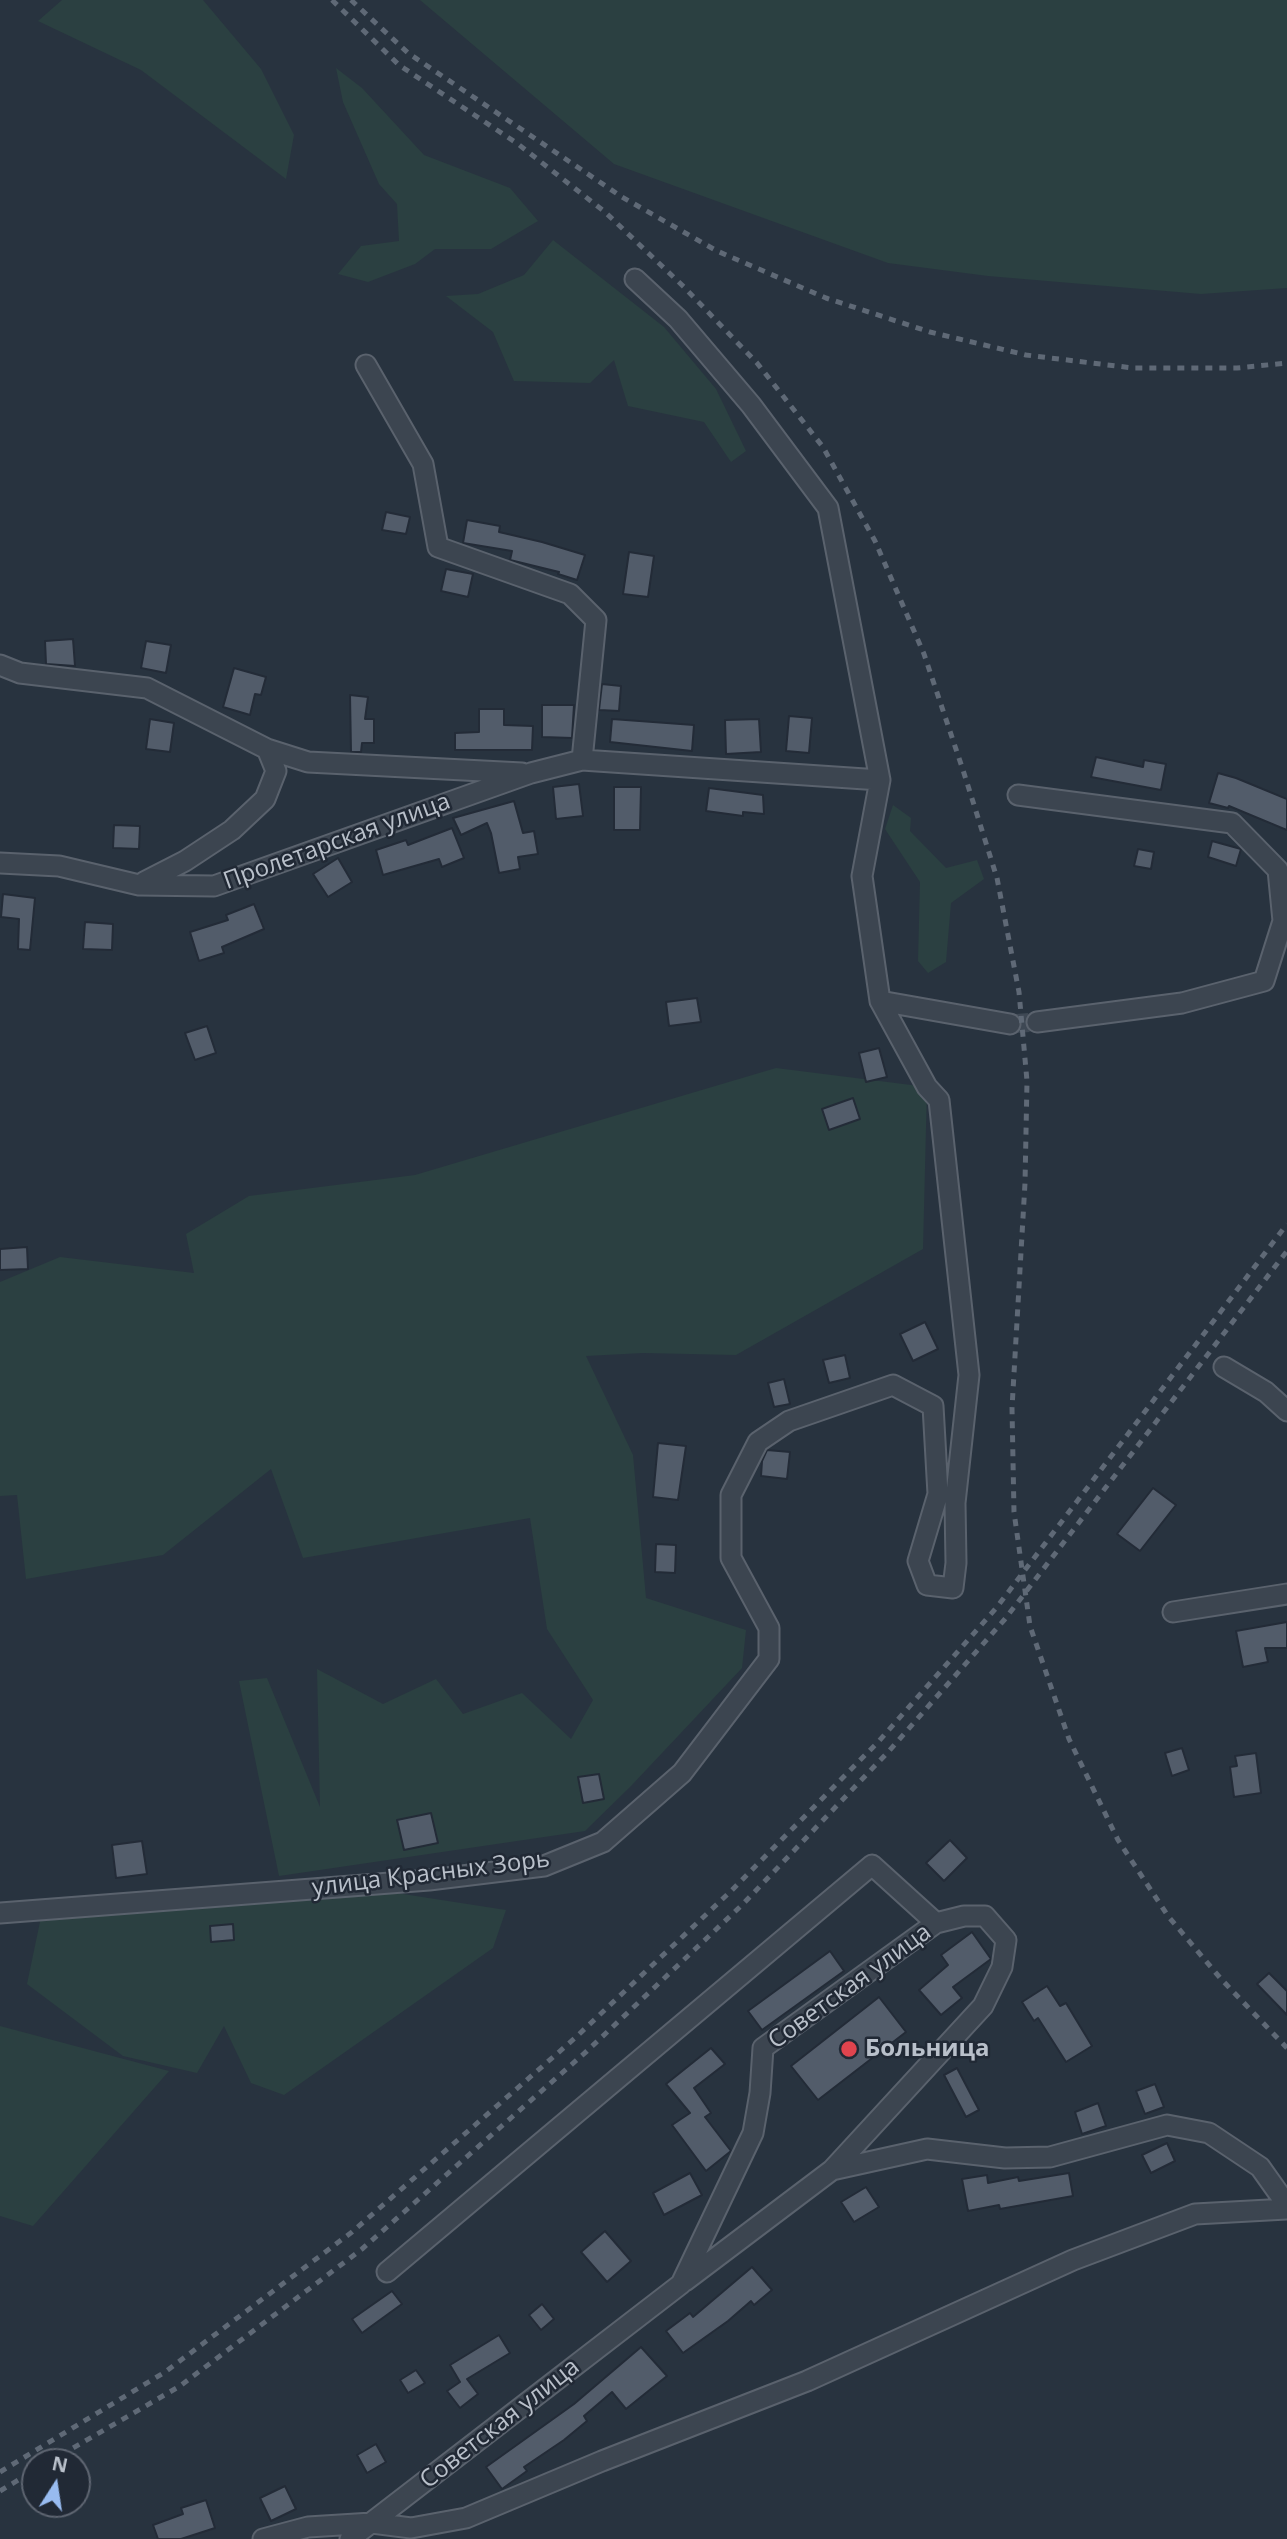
<!DOCTYPE html>
<html>
<head>
<meta charset="utf-8">
<style>
  body { margin:0 }
  #map { position:relative; width:1287px; height:2539px; overflow:hidden; background:#28333f; font-family:"Open Sans",sans-serif }
  canvas { display:block }
  .north { position:absolute; left:21px; top:2448px; width:70px; height:70px; box-sizing:border-box; background:#212935; border:2px solid #5e6571; border-radius:50%; rotate:12deg; font-size:19px; font-weight:700; line-height:28px; text-align:center; color:#b9c0ca }
  .north::after { content:''; display:block; margin:auto; width:24px; height:32px; background:#98bbf0; clip-path:polygon(50% 0,100% 100%,50% 72%,0 100%) }
</style>
</head>
<body>
<div id="map">
<canvas width="1287" height="2539"></canvas>
<div class="north">N</div>
</div>
<script>
const context = document.querySelector('canvas').getContext('2d');
context.lineJoin = 'round';
function fillPath(path, color) { context.fillStyle = color; context.fill(path, 'evenodd'); }
const toPath = rows => new Path2D(rows.map(r => 'M' + r).join(''));
function trace(path, color, width, dash) { context.strokeStyle = color; context.lineWidth = width; context.lineCap = dash ? 'butt' : 'round'; context.setLineDash(dash || []); context.stroke(path); }
function drawText(font, color, halo, rows, align = 'center') {
  context.font = font + ' "Open Sans",sans-serif'; context.lineWidth = 5; context.setLineDash([]); context.textBaseline = 'middle'; context.strokeStyle = halo; context.fillStyle = color; for (const [text, x, y, turn = 0] of rows) {
    context.save(); context.translate(x, y); context.rotate((+turn || 0) * Math.PI / 180); context.textAlign = isNaN(turn) ? turn : align; if (halo) context.strokeText(text, 0, 0); context.fillText(text, 0, 0); context.restore();
  }
}
const green = toPath([
  [62,0,203,0,261,69,294,135,286,179,141,70,38,21],
  [420,0,1287,0,1287,288,1201,294,988,276,888,263,614,164],
  [336,68,362,88,424,155,510,188,538,221,491,249,435,249,415,264,368,282,338,274,361,246,399,241,397,204,379,184,343,102],
  [553,240,664,327,716,389,746,451,731,462,704,422,628,406,614,360,590,383,514,381,493,332,446,296,478,294,524,275],
  [893,805,911,818,910,831,946,868,977,860,984,879,951,903,946,962,928,973,918,961,920,882,885,829],
  [776,1068,927,1087,923,1249,736,1355,643,1353,586,1356,633,1455,646,1598,746,1630,742,1668,631,1786,585,1831,279,1876,239,1681,267,1678,320,1807,317,1669,383,1704,436,1679,463,1714,522,1693,571,1739,593,1700,547,1629,530,1518,303,1558,271,1469,163,1555,26,1579,17,1495,0,1496,0,1282,60,1257,194,1273,186,1234,249,1196,415,1175],
  [390,1892,506,1910,493,1948,284,2095,251,2083,224,2026,197,2073,123,2056,27,1984,41,1917],
  [0,2026,169,2071,33,2226,0,2216]
]);
const building = toPath([
  [386,512,410,517,406,534,382,530,386,512],
  [467,520,500,526,499,532,542,542,585,555,577,580,558,574,559,572,510,560,512,551,463,543,467,520],
  [629,552,654,556,648,597,623,594,629,552],
  [446,569,473,574,468,597,441,591,446,569],
  [73,639,75,666,46,664,45,641,73,639],
  [146,641,171,645,166,673,141,668,146,641],
  [234,668,266,677,261,695,255,694,250,715,223,707,234,668],
  [602,684,621,686,619,711,599,710,602,684],
  [350,695,368,697,365,719,374,719,374,743,362,743,361,752,351,752,350,695],
  [542,705,574,705,572,738,542,737,542,705],
  [479,709,504,709,504,725,533,726,532,750,455,750,455,733,479,732,479,709],
  [789,716,812,718,809,753,786,751,789,716],
  [150,719,174,723,170,752,146,749,150,719],
  [612,719,694,725,692,751,610,742,612,719],
  [759,719,761,752,726,754,725,720,759,719],
  [1096,757,1143,767,1144,760,1166,764,1161,790,1091,777,1096,757],
  [1218,773,1236,778,1287,799,1287,830,1229,806,1228,808,1209,803,1218,773],
  [579,784,583,816,556,819,553,787,579,784],
  [614,787,641,787,640,830,614,830,614,787],
  [709,788,763,795,764,814,743,812,743,816,706,811,709,788],
  [514,801,523,833,534,831,538,854,518,857,520,869,499,873,491,833,487,823,461,835,453,818,514,801],
  [114,825,140,826,139,849,113,848,114,825],
  [452,828,464,858,442,867,439,859,383,875,376,850,406,840,408,845,452,828],
  [1212,841,1241,849,1236,866,1208,857,1212,841],
  [1138,849,1154,852,1151,869,1134,866,1138,849],
  [338,858,352,882,328,897,313,874,338,858],
  [3,894,35,898,30,950,18,949,19,919,1,917,3,894],
  [254,904,264,929,222,947,224,953,199,961,190,932,228,920,226,915,254,904],
  [85,922,113,924,112,950,83,949,85,922],
  [697,998,701,1022,669,1026,666,1002,697,998],
  [207,1026,216,1053,195,1060,185,1033,207,1026],
  [879,1048,887,1077,866,1082,859,1053,879,1048],
  [853,1098,860,1119,829,1130,822,1109,853,1098],
  [27,1247,28,1269,0,1270,0,1249,27,1247],
  [925,1322,938,1349,913,1361,900,1334,925,1322],
  [845,1355,850,1378,829,1383,823,1360,845,1355],
  [784,1379,790,1404,774,1407,768,1383,784,1379],
  [658,1443,686,1446,678,1500,653,1497,658,1443],
  [767,1450,790,1452,787,1479,761,1476,762,1461,767,1450],
  [1153,1488,1176,1505,1140,1551,1117,1534,1153,1488],
  [656,1544,676,1545,675,1573,655,1572,656,1544],
  [1287,1622,1287,1648,1265,1648,1268,1662,1243,1667,1236,1631,1287,1622],
  [1182,1748,1189,1770,1172,1776,1165,1753,1182,1748],
  [1256,1753,1261,1793,1234,1797,1230,1767,1237,1766,1235,1756,1256,1753],
  [599,1774,604,1799,583,1803,578,1777,599,1774],
  [431,1813,438,1843,404,1850,397,1820,431,1813],
  [950,1840,967,1858,944,1881,926,1863,950,1840],
  [142,1841,147,1874,116,1878,112,1845,142,1841],
  [233,1924,234,1940,211,1942,210,1926,233,1924],
  [972,1932,991,1959,953,1987,962,1998,941,2015,919,1990,948,1965,941,1955,972,1932],
  [830,1951,844,1971,762,2030,748,2011,830,1951],
  [1269,1973,1287,1991,1287,2015,1257,1984,1269,1973],
  [1047,1986,1060,2006,1066,2003,1092,2046,1066,2062,1038,2018,1034,2021,1022,2002,1047,1986],
  [879,1997,906,2032,818,2100,791,2066,879,1997],
  [711,2048,725,2064,694,2088,711,2113,705,2117,731,2151,706,2171,672,2125,690,2113,666,2084,711,2048],
  [957,2068,979,2110,966,2117,944,2075,957,2068],
  [1155,2084,1164,2107,1145,2114,1136,2091,1155,2084],
  [1098,2103,1106,2126,1082,2134,1075,2112,1098,2103],
  [1167,2143,1175,2161,1151,2173,1142,2155,1167,2143],
  [690,2173,702,2195,664,2215,653,2193,690,2173],
  [1069,2173,1073,2196,1000,2209,999,2205,968,2211,962,2179,987,2175,988,2183,1018,2177,1019,2181,1069,2173],
  [866,2187,879,2207,854,2222,841,2202,866,2187],
  [605,2231,631,2261,607,2282,581,2252,605,2231],
  [752,2267,772,2290,754,2305,751,2301,728,2321,683,2353,666,2331,690,2313,693,2317,752,2267],
  [392,2291,402,2304,362,2333,352,2319,392,2291],
  [542,2304,554,2319,541,2330,529,2315,542,2304],
  [499,2335,510,2353,467,2379,478,2394,460,2408,447,2391,460,2382,450,2365,499,2335],
  [641,2347,667,2376,626,2409,612,2392,584,2416,587,2421,564,2440,524,2467,527,2471,502,2489,486,2467,574,2404,641,2347],
  [416,2370,425,2383,408,2393,400,2380,416,2370],
  [376,2444,386,2462,367,2473,357,2455,376,2444],
  [285,2486,296,2509,271,2521,260,2498,285,2486],
  [206,2500,215,2528,181,2539,158,2539,153,2525,183,2514,181,2508,206,2500]
]);
const minorTunnel = toPath([
  [1010,1024,1037,1022]
]);
const minor = toPath([
  [366,365,423,464,438,547,570,594,596,620,582,760],
  [0,665,20,673,147,688,267,749,308,762,522,773],
  [1018,795,1232,823,1278,870,1283,921,1264,981,1182,1003,1037,1022],
  [0,863,59,866,139,885,214,886,531,773,582,760,880,780],
  [144,882,185,861,232,830,265,799,276,771,267,749],
  [880,1001,1010,1024],
  [1224,1367,1266,1392,1287,1411],
  [1173,1612,1287,1594],
  [0,1913,429,1880,544,1866,603,1842,682,1773,769,1659,769,1628,731,1558,731,1495,758,1442,789,1421,893,1385,933,1406,938,1494,918,1561,927,1585,953,1588,956,1563,955,1503,969,1375,939,1100,927,1087,880,1001,862,876,880,780,828,508,751,405,678,319,635,279],
  [387,2272,872,1865,936,1923],
  [685,2281,832,2170,927,2149,1005,2158,1050,2157,1167,2125,1209,2133,1260,2167,1287,2205],
  [263,2539,308,2527,372,2523,411,2528,466,2518,602,2461,807,2381,1073,2260,1195,2214,1287,2209],
  [350,2539,681,2284,753,2133,760,2093,763,2048,936,1923,964,1916,985,1916,1006,1940,1002,1967,983,2006,832,2170]
]);
const rail = toPath([
  [332,0,399,65,518,144,605,212,684,287,757,363,823,447,875,541,924,654,963,770,997,878,1019,992,1027,1081,1025,1183,1012,1408,1014,1512,1030,1626,1069,1739,1118,1840,1168,1916,1221,1979,1287,2048],
  [351,0,408,53,622,197,717,251,826,298,930,332,1026,355,1133,368,1237,368,1287,363],
  [49,2462,180,2386,362,2249,587,2051,743,1904,889,1751,1005,1619,1287,1251],
  [0,2472,165,2372,352,2232,575,2038,731,1891,879,1741,997,1607,1287,1224],
  [0,2491,35,2470]
]);
const markers = [
  [849,2049,9,"#e0444e"]
];
const streetNames = [
  ["Пролетарская улица",337,842,-20],
  ["улица Красных Зорь",431,1874,-7],
  ["Советская улица",850,1987,-36],
  ["Советская улица",500,2424,-38]
];
const poiNames = [
  ["Больница",865,2049]
];
fillPath(green, '#2b4041');
fillPath(building, '#525c6a');
trace(building, '#232b37', 2);
trace(minorTunnel, '#3e4854', 19, [19, 10]);
trace(minor, '#5a626d', 23);
trace(minor, '#3c4550', 19);
trace(rail, '#5f6976', 5, [7, 7]);
for (const [x, y, r, color] of markers) { const dot = new Path2D(); dot.arc(x, y, r, 0, 2 * Math.PI); context.fillStyle = color; context.fill(dot); trace(dot, '#212935', 2.5); }
drawText('24px', '#b9c0ca', '#212935', streetNames);
drawText('bold 24px', '#b9c0ca', '#212935', poiNames, 'left');
</script>
</body>
</html>
